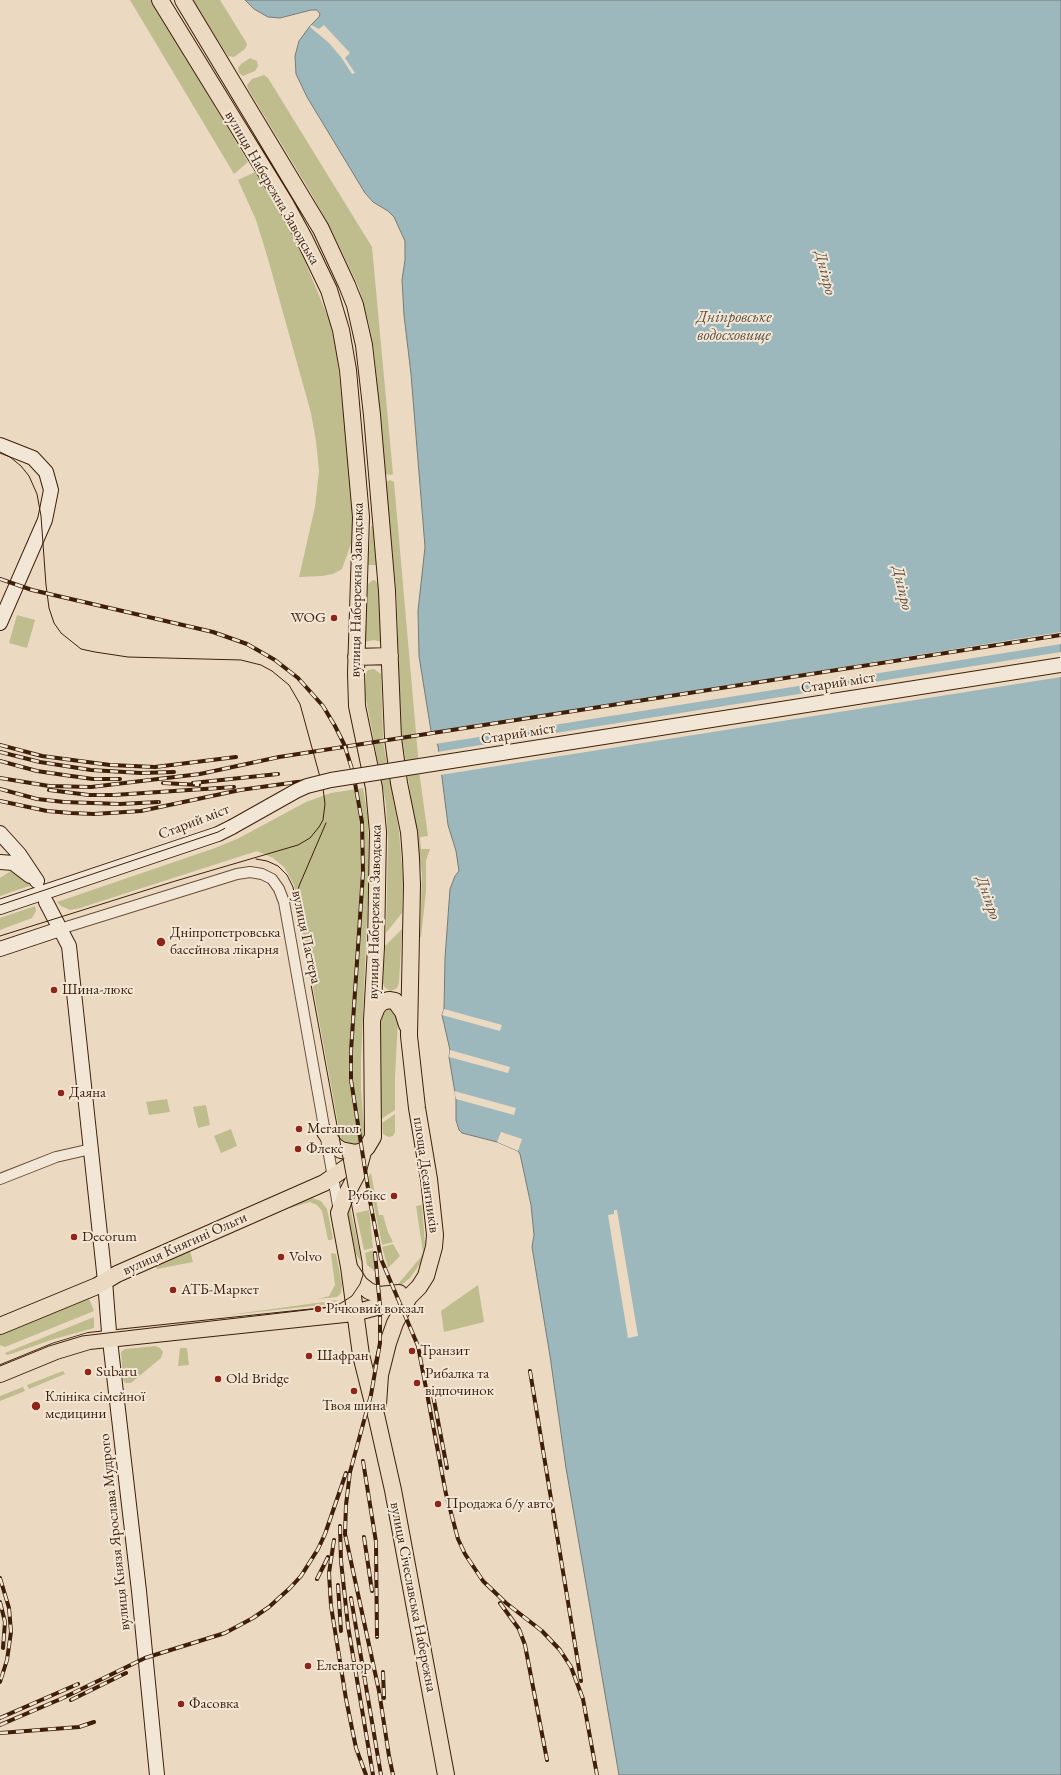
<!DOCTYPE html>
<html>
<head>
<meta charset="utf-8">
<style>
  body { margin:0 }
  canvas { display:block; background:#ebdac1 }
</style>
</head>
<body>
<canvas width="1061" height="1775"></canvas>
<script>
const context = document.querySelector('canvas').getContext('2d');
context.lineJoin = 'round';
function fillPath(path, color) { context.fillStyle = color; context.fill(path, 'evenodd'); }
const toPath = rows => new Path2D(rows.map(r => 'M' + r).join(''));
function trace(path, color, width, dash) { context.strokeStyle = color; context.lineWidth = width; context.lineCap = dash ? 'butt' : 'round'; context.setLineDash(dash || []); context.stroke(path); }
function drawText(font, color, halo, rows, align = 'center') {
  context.font = font + ' "EB Garamond",serif'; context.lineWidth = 4; context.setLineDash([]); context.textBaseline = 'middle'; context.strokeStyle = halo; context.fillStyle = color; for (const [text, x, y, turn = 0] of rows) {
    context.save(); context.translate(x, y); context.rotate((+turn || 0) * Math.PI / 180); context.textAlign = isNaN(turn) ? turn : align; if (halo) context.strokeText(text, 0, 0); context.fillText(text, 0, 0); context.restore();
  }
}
const green = toPath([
  [130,0,151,0,248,162,234,174],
  [192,0,220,0,246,42,247,45,245,49,234,57,228,56],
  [250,58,257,61,258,66,255,71,243,76,239,73,238,68,241,64],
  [264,75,268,78,372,247,393,474,391,475,385,474,374,351,369,324,359,288,332,231,311,193,248,89,247,85,252,79],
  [255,172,297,242,330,322,336,347,352,492,353,538,342,569,333,574,322,576,299,577,315,507,319,471,316,441,311,413,268,259,256,220,238,180],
  [390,480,394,482,420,778,428,836,420,837,421,849,430,849,426,861,426,891,421,937,420,937,422,874,400,722,397,602,386,482],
  [371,526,373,526,376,565,368,565],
  [373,580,376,581,378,585,381,642,374,640,365,642,368,584],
  [17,615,35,620,27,648,9,643],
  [374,669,381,674,383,741,399,832,403,878,402,913,386,933,388,842,386,804,365,694,366,673,368,670],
  [363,788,368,818,369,870,361,1060,361,1089,364,1129,363,1137,358,1143,353,1146,342,1145,294,885,284,867,273,858,257,851,80,908,70,910,61,906,57,902,215,848,239,838,306,802,331,793],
  [11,871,21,872,32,885,0,896,0,878],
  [35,906,36,911,32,918,0,930,0,918],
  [402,929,399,983,397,988,391,991,385,988,383,983,385,946],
  [390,1009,393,1010,398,1018,395,1078,395,1110,381,1119,380,1079,381,1018,383,1012],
  [167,1099,170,1112,149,1115,146,1102],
  [206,1105,210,1125,198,1128,193,1107],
  [395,1114,395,1132,393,1136,388,1137,383,1134,382,1123],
  [231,1129,237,1146,221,1153,214,1136],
  [371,1173,379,1215,383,1215,388,1232,393,1242,382,1245,368,1177],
  [312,1198,321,1201,327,1209,333,1238,331,1240,328,1240,322,1211,317,1205,310,1202,290,1208,290,1207],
  [422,1205,425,1244,422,1261,410,1278,399,1287,398,1284,421,1257,423,1252,416,1206],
  [350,1207,362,1263,356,1254,348,1217],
  [369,1210,373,1248,364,1250,356,1213],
  [393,1244,400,1256,388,1268,382,1247],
  [373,1250,375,1271,367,1265,365,1253],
  [190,1251,193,1262,157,1269,156,1265],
  [332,1253,336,1254,342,1285,341,1293,337,1297,318,1299,329,1296,335,1285,331,1254],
  [478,1285,484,1322,444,1332,441,1311],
  [88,1296,94,1311,5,1347,0,1345,0,1332],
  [338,1300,331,1304,221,1316],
  [94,1317,94,1328,54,1339,11,1354,7,1355,5,1353],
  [155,1346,160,1348,163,1352,161,1358,131,1383,125,1383,123,1379,121,1352,125,1349],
  [180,1348,187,1348,189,1365,178,1366],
  [63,1371,65,1374,29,1389,27,1385],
  [23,1387,25,1391,0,1401,0,1396]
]);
const water = toPath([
  [245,0,1061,0,1061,1775,619,1775,566,1468,550,1356,532,1247,534,1235,531,1205,520,1154,518,1151,497,1142,462,1133,459,1130,456,1120,456,1099,449,1057,450,1050,442,1015,444,1009,445,958,450,889,455,876,459,871,456,851,448,825,438,746,431,731,419,656,418,611,425,547,411,374,404,315,402,280,405,260,405,241,394,217,388,211,373,202,365,193,307,97,296,74,295,56,299,41,310,26,319,17,320,14,317,10,311,10,280,18,268,17,254,9,245,0]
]);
const pier = toPath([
  [311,25,319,29,324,25,350,53,345,58,355,73,352,74,341,57,329,43,310,27],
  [1061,632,1061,644,435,744,430,733],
  [1061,652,1061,677,440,775,437,752],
  [444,1009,502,1025,500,1031,442,1015],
  [450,1050,510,1067,508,1073,449,1057],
  [454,1091,516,1108,514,1115,456,1099],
  [501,1132,522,1139,518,1151,497,1142],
  [614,1210,617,1210,638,1336,628,1338,608,1215,614,1214]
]);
const street = toPath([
  [60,929,237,874,250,872,262,874,272,879,279,889,284,902,339,1211],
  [0,1179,56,1157,91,1149]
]);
const secondary = toPath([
  [0,445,33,458,46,472,51,490,45,520,0,623],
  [0,833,19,854,37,881],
  [0,862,13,863,30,876],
  [46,902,69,946,105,1281,109,1332,139,1591,157,1775],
  [0,907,218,834,232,827],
  [0,949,60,929]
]);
const primary = toPath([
  [356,657,390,656],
  [373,1017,377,1007,382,1002,389,1000,395,1001,403,1012,407,1025],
  [325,1132,335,1146,341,1150,356,1153,363,1151],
  [363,1152,357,1174,345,1197,339,1213,349,1267,361,1355,377,1419,393,1490,446,1775],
  [350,1269,360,1284,369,1291,379,1295,399,1293],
  [0,1326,97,1286,117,1274,324,1183,351,1164,367,1147,373,1137,372,1020,376,947,378,832,374,788,357,706,356,673,361,517,348,370,341,330,329,290,304,238,286,205,160,0],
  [0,1374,56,1351,89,1341,354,1313,399,1301,409,1297,419,1287,426,1276,434,1247,435,1235,429,1179,417,1108,409,1036,412,885,411,858,409,832,399,783,393,738,387,591,372,415,364,345,355,305,347,285,321,229,183,0],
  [378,1405,380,1375,388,1343,395,1323,409,1297]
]);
const tram = toPath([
  [0,452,10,457,21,466,29,476,37,494,41,516,46,585,49,608,54,623,61,633,81,649,95,652,128,657,241,660,261,665,272,671,289,685,300,704,323,788,325,804,323,820,319,827,310,838,298,845,172,882,0,936],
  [296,897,299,886,326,823],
  [0,905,218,832,295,790,315,782,1061,663],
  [0,1366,49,1346,82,1336,332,1307,341,1303,352,1296,360,1284,363,1275,362,1261,293,887,287,875,278,866,267,861,256,859]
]);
const rail = toPath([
  [0,579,32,590,213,632,247,644,275,660,298,678,323,706,335,726,344,744,353,772,362,822,363,873,351,1051,351,1080,370,1201,381,1259,418,1346,446,1494,458,1539,465,1554,483,1581,506,1603,542,1631,560,1650,571,1667,583,1699,597,1775],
  [0,745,42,756,110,765,155,767,236,757],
  [0,752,40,762,91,770,141,773,174,772],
  [0,761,37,771,64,775,93,779,120,779],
  [0,778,49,786,91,787,200,774,279,757,1061,635],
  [163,783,199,785],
  [193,783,278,774],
  [0,789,37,799,64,802,120,804,159,802],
  [49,790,89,795,114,795,234,787],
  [0,801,47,811,71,813,94,814,141,811,240,790,297,782,326,780,1061,664],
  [375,1253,380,1306,380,1343,371,1395,350,1472,346,1505,345,1534,379,1691,389,1756,393,1775],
  [530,1371,581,1681],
  [433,1395,447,1468],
  [363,1461,376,1542,377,1637],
  [340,1526,341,1561,348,1626,373,1775],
  [364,1537,372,1591],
  [334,1540,329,1573,331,1606,346,1699,356,1748,366,1775],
  [0,1578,9,1608,11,1632,7,1660,0,1682],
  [317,1579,328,1557],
  [338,1585,341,1631],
  [351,1598,381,1775],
  [0,1602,5,1622,3,1648],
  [500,1603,519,1629,525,1645,547,1760],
  [383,1672,384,1698],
  [71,1700,126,1673],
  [0,1718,78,1684],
  [0,1725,63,1698,145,1658,225,1633,253,1618,269,1607,290,1588,301,1576,318,1549,325,1534,346,1473],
  [0,1733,79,1727,94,1722]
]);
const secondaryBridge = toPath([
  [232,827,296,791,307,786,331,780,1061,665]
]);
const markers = [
  [334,618,4,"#8f2418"],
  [161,942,5,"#8f2418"],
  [54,990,4,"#8f2418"],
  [61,1093,4,"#8f2418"],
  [299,1129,4,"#8f2418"],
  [298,1149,4,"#8f2418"],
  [394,1196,4,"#8f2418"],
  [74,1237,4,"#8f2418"],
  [281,1257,4,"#8f2418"],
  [173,1290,4,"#8f2418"],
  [318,1309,4,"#8f2418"],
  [412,1351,4,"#8f2418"],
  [309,1356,4,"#8f2418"],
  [88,1372,4,"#8f2418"],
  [218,1379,4,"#8f2418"],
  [417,1383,4,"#8f2418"],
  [354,1391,4,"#8f2418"],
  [36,1406,5,"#8f2418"],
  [438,1504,4,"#8f2418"],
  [308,1666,4,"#8f2418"],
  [181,1704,4,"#8f2418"]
];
const streetNames = [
  ["вулиця Набережна Заводська",272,188,60],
  ["вулиця Набережна Заводська",357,590,-89],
  ["Старий міст",838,683,-9],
  ["Старий міст",518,734,-9],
  ["Старий міст",194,822,-21],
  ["вулиця Набережна Заводська",375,912,-89],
  ["вулиця Пастера",306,937,78],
  ["площа Десантників",426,1175,82],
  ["вулиця Княгині Ольги",185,1244,-24],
  ["вулиця Князя Ярослава Мудрого",115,1532,-96],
  ["вулиця Січеславська Набережна",413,1597,79]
];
const poiNames = [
  ["WOG",326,618,"right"],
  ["Дніпропетровська",170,933],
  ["басейнова лікарня",170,950],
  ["Шина-люкс",62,990],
  ["Даяна",69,1093],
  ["Мегапол",307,1129],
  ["Флекс",306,1149],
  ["Рубікс",386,1196,"right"],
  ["Decorum",82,1237],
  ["Volvo",289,1257],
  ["АТБ-Маркет",181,1290],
  ["Річковий вокзал",326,1309],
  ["Транзит",420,1351],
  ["Шафран",317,1356],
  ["Subaru",96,1372],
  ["Рибалка та",425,1374],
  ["відпочинок",425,1391],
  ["Old Bridge",226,1379],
  ["Клініка сімейної",45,1397],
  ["медицини",45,1414],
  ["Твоя шина",354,1406,"center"],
  ["Продажа б/у авто",446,1504],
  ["Елеватор",316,1666],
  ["Фасовка",189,1704]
];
const waterNames = [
  ["Дніпро",825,273,76],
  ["Дніпровське",734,318],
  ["водосховище",734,336],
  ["Дніпро",902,588,77],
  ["Дніпро",988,898,71]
];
fillPath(green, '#bfbd8d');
fillPath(water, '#9cb8bc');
trace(water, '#777b75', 1);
fillPath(pier, '#ebdac1');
trace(street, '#6a4e38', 12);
trace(secondary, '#3f1f0a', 16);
trace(primary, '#3f1f0a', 18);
trace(street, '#f2e7d7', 10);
trace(secondary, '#f2e7d7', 14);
trace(primary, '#ebdac1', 16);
trace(tram, '#3f1f0a', 1);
trace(rail, '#3f1f0a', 4);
trace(rail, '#f2e7d7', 2.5, [8]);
trace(secondaryBridge, '#3f1f0a', 16, []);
trace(secondaryBridge, '#f2e7d7', 14);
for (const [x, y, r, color] of markers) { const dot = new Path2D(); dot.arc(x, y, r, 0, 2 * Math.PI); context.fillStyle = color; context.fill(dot); trace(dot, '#f2e7d7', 1.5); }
drawText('15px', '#3f1f0a', '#f2e7d7', streetNames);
drawText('15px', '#3f1f0a', '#f2e7d7', poiNames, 'left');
drawText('italic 16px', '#5b4d3f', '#f2e7d7', waterNames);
</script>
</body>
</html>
